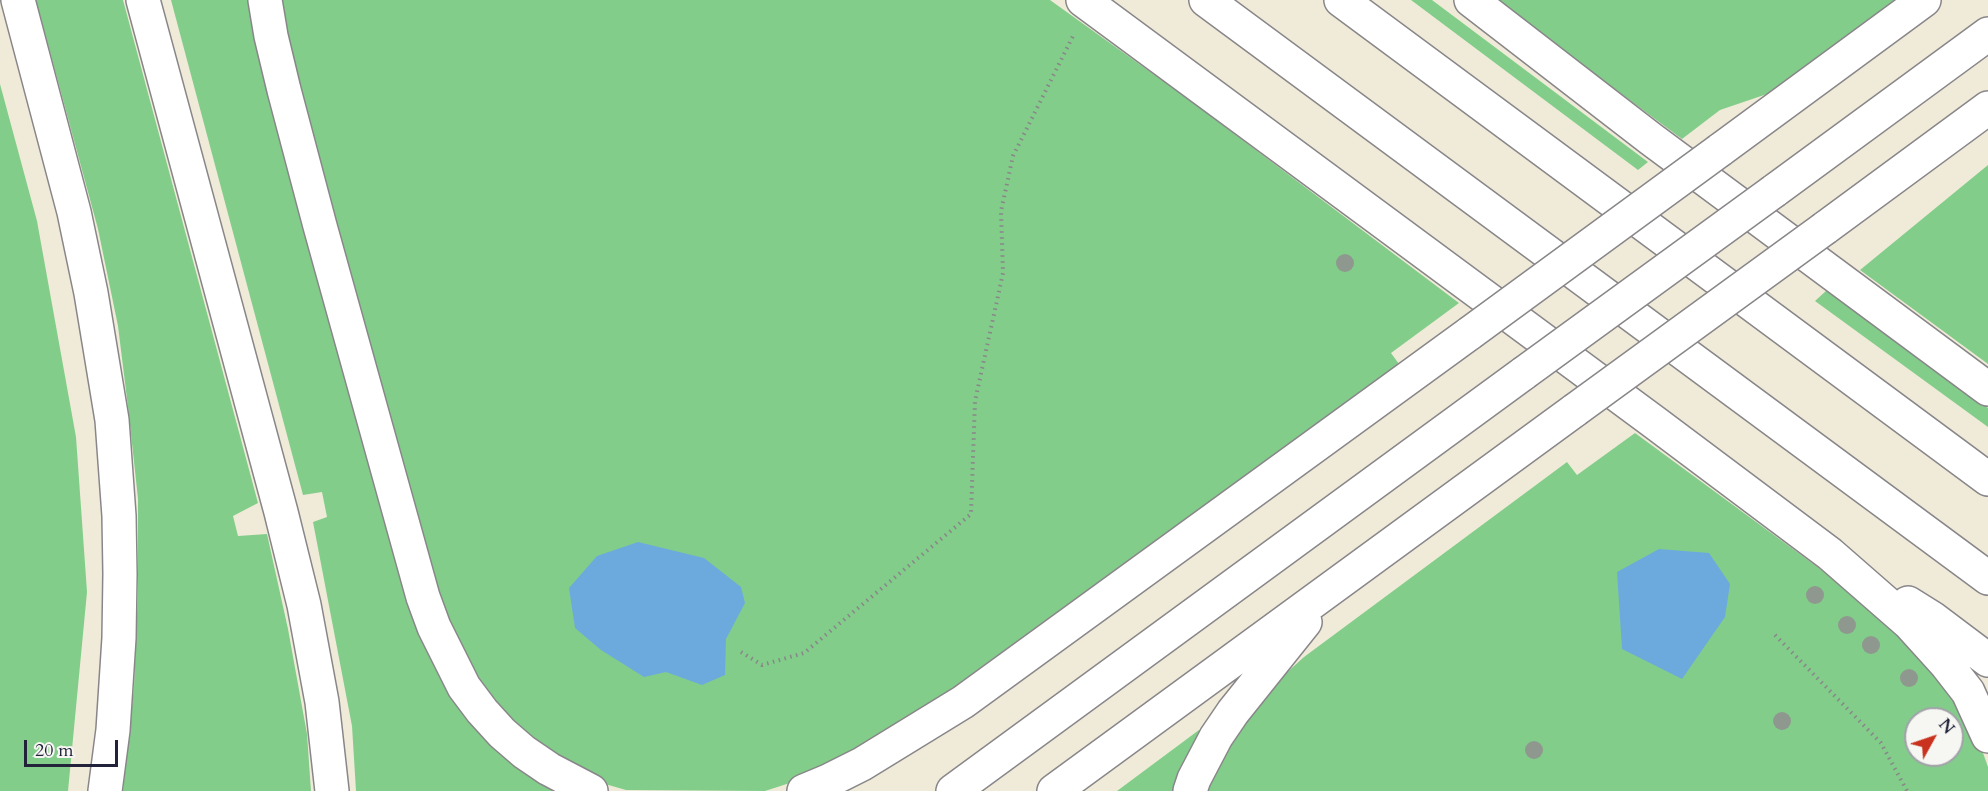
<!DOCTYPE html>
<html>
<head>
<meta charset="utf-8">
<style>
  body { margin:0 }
  #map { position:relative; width:1988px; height:791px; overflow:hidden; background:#f0ebd8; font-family:Cardo,serif }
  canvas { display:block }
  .north { position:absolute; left:1904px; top:707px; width:60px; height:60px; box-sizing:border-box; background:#f6f6f2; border:2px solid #a1a1a9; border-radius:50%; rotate:50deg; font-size:16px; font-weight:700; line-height:24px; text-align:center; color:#22223b }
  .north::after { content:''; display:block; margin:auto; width:21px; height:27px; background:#c8321e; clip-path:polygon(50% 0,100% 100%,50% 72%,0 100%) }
  .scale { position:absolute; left:24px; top:740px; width:94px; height:27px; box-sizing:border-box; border:3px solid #22223b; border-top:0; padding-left:8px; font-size:18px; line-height:21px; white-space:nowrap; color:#22223b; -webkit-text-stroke:4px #f6f6f2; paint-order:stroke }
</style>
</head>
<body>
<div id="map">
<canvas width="1988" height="791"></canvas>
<div class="north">N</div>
<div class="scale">20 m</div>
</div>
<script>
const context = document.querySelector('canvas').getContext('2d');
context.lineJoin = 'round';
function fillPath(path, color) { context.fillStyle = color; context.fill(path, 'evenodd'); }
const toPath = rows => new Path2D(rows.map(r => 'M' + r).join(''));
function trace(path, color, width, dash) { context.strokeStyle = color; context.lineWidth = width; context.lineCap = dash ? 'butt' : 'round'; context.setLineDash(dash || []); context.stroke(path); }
const green = toPath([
  [36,0,123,0,258,503,233,516,238,536,267,534,288,629,307,734,311,791,123,791,134,687,138,594,138,499,129,415,118,326,98,229],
  [171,0,254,0,411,604,559,791,356,791,352,726,313,522,327,517,322,492,303,495],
  [280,0,1050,0,1188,99,1459,303,1391,353,1399,364,871,747,796,781,765,791,626,790,598,782,523,734,483,692,442,610,298,87],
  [1411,0,1432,0,1648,162,1638,170],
  [1495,0,1895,0,1770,93,1720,110,1682,139],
  [0,84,37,221,76,437,87,592,68,791,0,791],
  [1988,165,1988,364,1860,270],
  [1827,290,1988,408,1988,427,1815,301],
  [1635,433,1861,599,1929,662,1977,736,1988,767,1988,791,1206,791,1224,747,1264,693,1304,657,1567,462,1577,475],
  [1916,719,1952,719,1952,755,1916,755],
  [1199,730,1205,731,1177,791,1117,791]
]);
const water = toPath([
  [638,542,704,558,741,587,745,603,726,639,725,675,702,685,666,672,644,677,601,650,575,628,569,588,597,556],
  [1659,549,1709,553,1730,584,1725,617,1682,679,1622,649,1617,572]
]);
const path = toPath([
  [1775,635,1881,743,1907,791],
  [741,652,762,665,804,653,971,514,975,401,1003,273,1001,211,1013,156,1074,34]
]);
const highway = toPath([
  [18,0,74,212,91,293,112,420,119,516,120,574,119,638,113,730,105,791],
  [143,0,281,512,304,605,322,702,332,791],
  [265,0,271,36,284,90,320,226,423,597,434,627,464,687,482,711,502,733,524,752,549,769,591,791],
  [1083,0,1654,422,1830,554,1909,623,1947,665,1968,692,1988,736],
  [1206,0,1988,578],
  [1341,0,1988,479],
  [1471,0,1651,139,1988,389],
  [1720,150,1924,0],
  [1774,191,1988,34],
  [1825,228,1988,108],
  [1908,603,1932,618,1988,660],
  [804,791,828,781,862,764,963,702,1470,333],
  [953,791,1524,373],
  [1054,791,1575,410],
  [1190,791,1194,779,1216,737,1233,712,1305,622]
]);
const highwayBridge = toPath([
  [1470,333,1720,150],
  [1524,373,1774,191],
  [1575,410,1825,228]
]);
const trees = [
  [1345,263],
  [1815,595],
  [1847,625],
  [1871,645],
  [1909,678],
  [1782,721],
  [1534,750]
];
fillPath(green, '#83cd8a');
fillPath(water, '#6caade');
trace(highway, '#89868a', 36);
trace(path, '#89868a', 4, [1.5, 4.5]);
trace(highway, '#fff', 33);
trace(highwayBridge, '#89868a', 36, []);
trace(highwayBridge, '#fff', 33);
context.fillStyle = '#8f988f';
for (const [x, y] of trees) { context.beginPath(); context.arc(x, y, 9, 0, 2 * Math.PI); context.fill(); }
</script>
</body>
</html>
